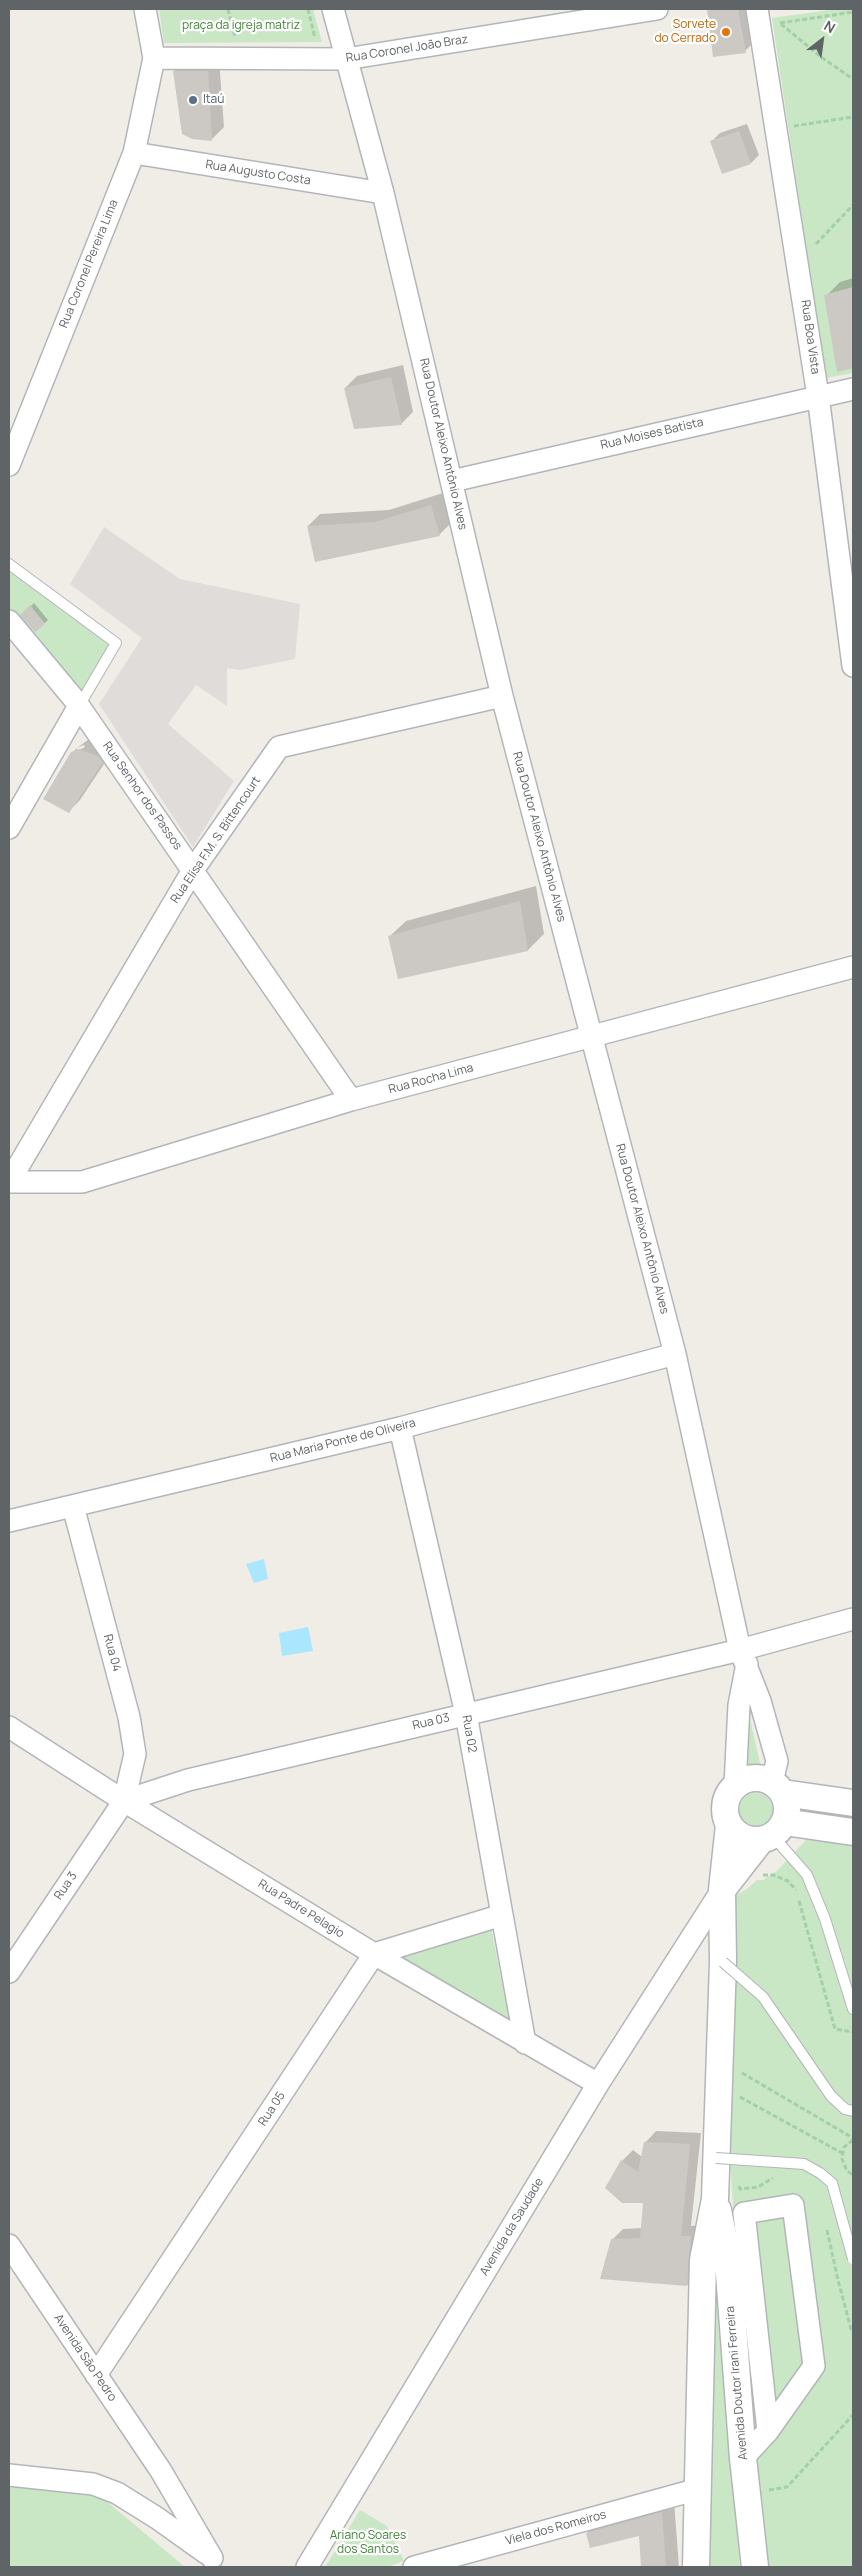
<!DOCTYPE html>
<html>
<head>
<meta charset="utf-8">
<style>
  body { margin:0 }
  #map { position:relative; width:862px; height:2576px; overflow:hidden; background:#f0ede7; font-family:Manrope,sans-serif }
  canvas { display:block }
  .frame { position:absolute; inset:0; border:10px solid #5f6467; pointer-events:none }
  .north { position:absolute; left:797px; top:15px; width:50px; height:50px; -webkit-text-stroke:4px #fff; paint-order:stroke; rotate:30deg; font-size:14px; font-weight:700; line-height:20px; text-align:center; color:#5f6467 }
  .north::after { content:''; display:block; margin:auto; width:18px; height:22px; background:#5f6467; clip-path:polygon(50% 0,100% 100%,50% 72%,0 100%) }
</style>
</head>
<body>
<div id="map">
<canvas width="862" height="2576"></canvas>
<div class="frame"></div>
<div class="north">N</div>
</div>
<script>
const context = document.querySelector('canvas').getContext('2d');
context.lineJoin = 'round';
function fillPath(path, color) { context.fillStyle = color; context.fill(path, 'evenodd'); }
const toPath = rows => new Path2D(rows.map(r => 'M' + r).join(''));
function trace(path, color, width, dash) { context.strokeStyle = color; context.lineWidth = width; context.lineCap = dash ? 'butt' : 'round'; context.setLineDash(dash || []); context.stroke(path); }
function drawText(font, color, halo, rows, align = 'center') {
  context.font = font + ' Manrope,sans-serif'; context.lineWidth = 4.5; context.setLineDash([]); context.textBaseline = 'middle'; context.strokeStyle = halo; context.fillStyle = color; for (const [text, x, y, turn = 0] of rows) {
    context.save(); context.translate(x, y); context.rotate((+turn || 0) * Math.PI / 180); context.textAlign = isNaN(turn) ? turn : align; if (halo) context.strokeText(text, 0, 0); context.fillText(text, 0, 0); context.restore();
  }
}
const industrial = toPath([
  [104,527,180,579,300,604,295,659,240,670,227,668,227,706,196,685,168,724,234,781,193,847,99,704,142,638,70,584]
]);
const green = toPath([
  [159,9,313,9,322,42,164,43],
  [837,9,853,9,853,373,826,378,772,18],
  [9,567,112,644,79,701,9,617],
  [746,1701,762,1772,742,1773],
  '739 1810a17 17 0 1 1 34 0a17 17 0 1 1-34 0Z',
  [808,1838,853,1845,853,2567,764,2567,747,2404,727,2118,732,1898,748,1888,757,1880,763,1880,778,1870],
  [491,1927,510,2025,402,1958],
  [713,2281,717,2282,740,2567,706,2567],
  [9,2483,91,2488,185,2567,9,2567],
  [360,2510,387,2526,404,2561,387,2567,325,2567]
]);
const water = toPath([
  [264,1559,268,1579,254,1583,246,1564],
  [308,1627,313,1651,282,1656,279,1633]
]);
const shadow = toPath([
  [710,9,747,9,753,43,745,51,708,10],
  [187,59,219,59,224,127,212,139,174,71],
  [747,124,759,155,751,163,723,173,712,141,720,133],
  [853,278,853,367,838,370,826,296,840,282],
  [403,365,413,412,401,424,345,388,357,376],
  [443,493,451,523,439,535,308,526,320,514,389,510],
  [34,603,48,620,45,623,22,615],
  [92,737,114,749,80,800,68,812,72,753,77,748,77,751,85,747,84,745,77,748],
  [536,886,544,934,528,950,390,936,406,921],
  [656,2131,701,2133,691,2226,702,2225,698,2274,687,2285,612,2240,623,2229,642,2228,644,2202,607,2188,622,2161,633,2150,642,2157,645,2143],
  [674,2501,679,2567,643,2567,640,2534,587,2533,599,2521]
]);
const building = toPath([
  [707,9,738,9,746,53,713,57],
  [173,71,208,71,212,141,192,139,182,134],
  [739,131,751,164,722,174,710,141],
  [853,287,853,368,837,372,824,295],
  [391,377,402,425,354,429,344,388],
  [431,505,440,536,315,562,307,526,375,522],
  [30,605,45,624,35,632,20,615],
  [79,749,99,757,103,762,69,813,43,799,71,752],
  [520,901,528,951,398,979,388,936],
  [644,2142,690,2144,681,2236,691,2236,687,2286,600,2279,611,2239,640,2238,643,2203,622,2203,605,2188,621,2160,638,2172],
  [662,2512,666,2567,641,2567,639,2536,590,2548,586,2533]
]);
const path = toPath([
  [228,9,235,37],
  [308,9,315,38],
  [780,23,853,12],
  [781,24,821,57,853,79],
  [794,126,853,117],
  [816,244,853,205],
  [763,1875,773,1875,788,1881,796,1890],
  [799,1901,835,2029,853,2032],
  [742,2073,853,2138],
  [740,2097,842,2153],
  [853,2140,844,2147,842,2159,847,2171,853,2175],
  [739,2186,740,2189,758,2187,773,2178],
  [827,2230,838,2280,851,2329,853,2330],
  [769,2490,787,2487,853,2415]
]);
const service = toPath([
  [9,564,116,643,79,706],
  [773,1836,807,1875,825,1919,853,2009]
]);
const minor = toPath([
  [333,9,383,193,502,696,675,1354,740,1650,760,1701,777,1761,772,1782],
  [757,9,818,396,853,666],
  [154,58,346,59,657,9],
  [134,153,383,193],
  [9,465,134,153,154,58,145,9],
  [452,481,853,389],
  [9,621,74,699,351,1100],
  [9,828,79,706],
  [9,1182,82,1182,351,1100,853,967],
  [9,1182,193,870,279,747,502,696],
  [400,1428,466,1714,525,2043],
  [9,1521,400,1428,675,1354],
  [9,1727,124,1801,374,1954,598,2084],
  [735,1786,739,1705,747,1664],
  [124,1801,188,1780,740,1650,853,1619],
  [9,1972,124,1801,135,1754,129,1717,73,1506],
  [9,2245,161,2471,212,2558],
  [96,2375,374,1954,502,1915],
  [743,2458,768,2431,814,2366,793,2205,744,2213,768,2431],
  [9,2475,93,2484,117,2493,157,2518,206,2553],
  [307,2567,598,2084,722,1890],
  [414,2567,698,2489]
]);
const tertiary = toPath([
  '725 1809a31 31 0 1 1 62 0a31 31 0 1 1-62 0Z',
  [783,1793,853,1803],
  [784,1822,853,1832],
  [722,1890,761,1840],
  [718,2210,728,2260,743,2458,755,2567],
  [696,2567,703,2260,715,2199,723,1962,722,1890,729,1825]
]);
const serviceBridge = toPath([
  [723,1962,763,1997,831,2096,845,2109,853,2111],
  [716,2158,804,2164,820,2173,832,2183,853,2259]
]);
const markers = [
  [726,32,5,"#e8710a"],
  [193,100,5,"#5c6f8a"]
];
const foodNames = [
  ["Sorvete",716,25],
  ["do Cerrado",716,39]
];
const parkNames = [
  ["praça da igreja matriz",241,26],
  ["Ariano Soares",368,2536],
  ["dos Santos",368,2550]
];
const streetNames = [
  ["Rua Coronel João Braz",407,49,-9],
  ["Rua Augusto Costa",258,173,9],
  ["Rua Coronel Pereira Lima",89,264,-68],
  ["Rua Boa Vista",810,337,82],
  ["Rua Moises Batista",652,434,-13],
  ["Rua Doutor Aleixo Antônio Alves",443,444,77],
  ["Rua Senhor dos Passos",142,796,55],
  ["Rua Doutor Aleixo Antônio Alves",539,837,75],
  ["Rua Elisa F.M. S. Bittencourt",216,840,-56],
  ["Rua Rocha Lima",431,1079,-15],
  ["Rua Doutor Aleixo Antônio Alves",642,1229,75],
  ["Rua Maria Ponte de Oliveira",343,1441,-14],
  ["Rua 04",112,1653,75],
  ["Rua 03",431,1722,-13],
  ["Rua 02",469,1734,80],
  ["Rua 3",66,1886,-56],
  ["Rua Padre Pelagio",301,1909,32],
  ["Rua 05",272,2109,-57],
  ["Avenida da Saudade",512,2227,-59],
  ["Avenida São Pedro",85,2358,56],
  ["Avenida Doutor Irani Ferreira",737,2383,-95],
  ["Viela dos Romeiros",556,2528,-15]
];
const serviceNames = [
  ["Itaú",203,100]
];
fillPath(industrial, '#dfdcd9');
fillPath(green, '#cae7c5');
fillPath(water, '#aae6fd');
fillPath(shadow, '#0003');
fillPath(building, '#ccc8c4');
trace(service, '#b2b6b9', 12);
trace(minor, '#b2b6b9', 24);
trace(tertiary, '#b2b6b9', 29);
trace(path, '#a2d0a7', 3, [5, 2.5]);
trace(service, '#fff', 10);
trace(minor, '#fff', 21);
trace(tertiary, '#fff', 26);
trace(serviceBridge, '#b2b6b9', 12, []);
trace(serviceBridge, '#fff', 10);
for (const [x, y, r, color] of markers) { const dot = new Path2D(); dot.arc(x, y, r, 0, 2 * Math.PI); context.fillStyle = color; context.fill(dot); trace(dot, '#fff', 2); }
drawText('12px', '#c56008', '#fff', foodNames, 'right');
drawText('12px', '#408537', '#fff', parkNames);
drawText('12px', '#5f6467', '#fff', streetNames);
drawText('12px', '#4e5e75', '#fff', serviceNames, 'left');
</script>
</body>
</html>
